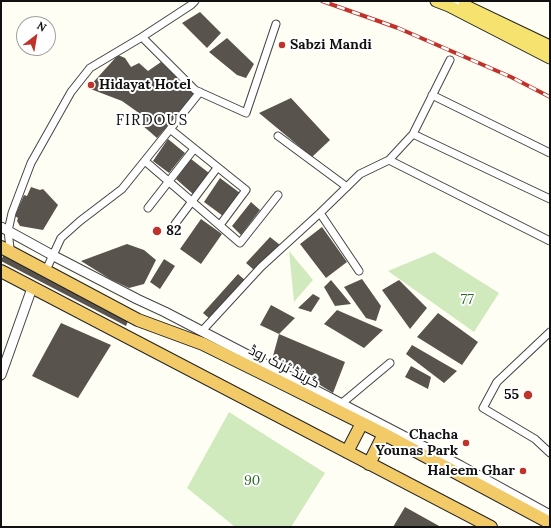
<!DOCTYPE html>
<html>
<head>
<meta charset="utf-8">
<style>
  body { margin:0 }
  #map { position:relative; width:551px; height:528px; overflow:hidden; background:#fffef5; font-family:Lora,serif }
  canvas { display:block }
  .frame { position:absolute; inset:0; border:2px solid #111; pointer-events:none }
  .north { position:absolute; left:16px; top:16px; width:40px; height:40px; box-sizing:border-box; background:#fff; border:1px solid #a0a0a0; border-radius:50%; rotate:31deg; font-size:11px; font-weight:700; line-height:16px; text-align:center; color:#111 }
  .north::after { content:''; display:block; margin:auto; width:14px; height:18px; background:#bf332b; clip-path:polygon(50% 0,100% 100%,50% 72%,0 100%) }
</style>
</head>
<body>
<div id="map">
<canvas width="551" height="528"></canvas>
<div class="frame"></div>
<div class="north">N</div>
</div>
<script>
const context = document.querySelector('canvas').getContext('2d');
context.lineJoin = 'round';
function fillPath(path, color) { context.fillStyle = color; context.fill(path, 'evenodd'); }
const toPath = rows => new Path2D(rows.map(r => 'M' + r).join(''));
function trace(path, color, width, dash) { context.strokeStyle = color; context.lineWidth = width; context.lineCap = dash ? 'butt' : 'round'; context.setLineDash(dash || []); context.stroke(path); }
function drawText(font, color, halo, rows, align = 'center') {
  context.font = font + ' Lora,Cairo,serif'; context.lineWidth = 4; context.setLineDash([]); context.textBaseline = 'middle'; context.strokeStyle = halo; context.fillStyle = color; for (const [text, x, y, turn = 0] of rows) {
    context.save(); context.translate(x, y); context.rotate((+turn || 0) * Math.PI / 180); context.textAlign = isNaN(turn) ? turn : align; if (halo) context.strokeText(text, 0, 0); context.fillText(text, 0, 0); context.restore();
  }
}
const green = toPath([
  [289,251,313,280,294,302],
  [434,252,499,293,474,332,388,271],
  [229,412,325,473,291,527,235,527,187,488]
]);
const building = toPath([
  [200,12,221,33,207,48,182,23],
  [227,38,254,64,246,78,237,75,209,52],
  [118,55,125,58,131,67,139,63,148,71,161,62,195,94,157,138,142,125,146,118,122,101,88,88],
  [291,98,330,140,312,157,259,113],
  [168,139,185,153,169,173,153,161],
  [191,159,209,173,193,194,176,179],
  [220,178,240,193,223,216,204,202],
  [31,187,40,190,43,189,58,205,43,230,20,226,17,221,18,218,15,216,24,195,27,196],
  [251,202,260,210,241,235,232,226],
  [201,219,222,234,201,264,180,249],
  [322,227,347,262,326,278,300,244],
  [270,237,280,245,254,270,246,263],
  [127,244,144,250,156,260,144,284,129,288,110,279,81,261],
  [6,248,131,314,126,326,1,261],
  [164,259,175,266,160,289,150,282],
  [238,274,246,281,210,319,203,313],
  [362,279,381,306,376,321,366,318,344,287],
  [331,280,351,304,335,306,324,287],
  [399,280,427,308,410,329,382,290],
  [313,294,320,298,311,312,298,308],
  [271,305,295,318,279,334,345,362,333,393,273,356,279,334,260,325],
  [337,310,383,330,364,348,324,324],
  [438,313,478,342,462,365,417,337],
  [61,323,111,345,78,398,32,376],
  [412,345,457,371,444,383,406,354],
  [411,366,431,377,428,389,405,377],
  [405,507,441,527,393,527]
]);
const minor = toPath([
  [449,6,459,1],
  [142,37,195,90,246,113,276,24],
  [432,95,550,153],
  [170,129,246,190,220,225],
  [413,134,550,199],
  [278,136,347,187],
  [389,160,550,241],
  [145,161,240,243,278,195],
  [148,208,194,149],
  [320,213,359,271],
  [175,224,217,168],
  [10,248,8,231,12,213,31,163,71,92,90,68,142,37,191,5,195,1],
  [47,268,61,238,80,221,122,189,200,92],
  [202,331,261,267,320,213,360,174,389,160,413,134,450,60],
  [550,332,497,382,483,408,535,439,550,453],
  [341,404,390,363]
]);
const tertiary = toPath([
  [1,227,52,255,137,299,165,312,461,466,550,515],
  [1,375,32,288]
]);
const primary = toPath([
  [436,1,449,6,550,58],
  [464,5,550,46]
]);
const trunk = toPath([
  [1,247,138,320,203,344,280,382,384,434,550,523],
  [1,271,491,527],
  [347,452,362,423],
  [369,464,384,434]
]);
const rail = toPath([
  [322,1,398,28,511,77,550,97]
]);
const markers = [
  [282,45,4,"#bf332b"],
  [91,85,4,"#bf332b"],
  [157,231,5,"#bf332b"],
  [528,395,5,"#bf332b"],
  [466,443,4,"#bf332b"],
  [523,471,4,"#bf332b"]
];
const poiNames = [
  ["Sabzi Mandi",290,45],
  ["Hidayat Hotel",99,85],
  ["82",166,231],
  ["55",519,395,"right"],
  ["Chacha",458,435,"right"],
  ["Younas Park",458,451,"right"],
  ["Haleem Ghar",515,471,"right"]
];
const parkNames = [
  ["77",467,300],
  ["90",252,481]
];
const streetNames = [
  ["گرینڈ ٹرنک روڈ",284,367,27]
];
const neighbourhoodNames = [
  ["FIRDOUS",152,121]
];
fillPath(green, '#d0eabe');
fillPath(building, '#59534d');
trace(minor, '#444', 9);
trace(tertiary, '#444', 11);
trace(primary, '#222', 13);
trace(trunk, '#222', 14);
trace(minor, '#fff', 7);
trace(tertiary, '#fff', 9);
trace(primary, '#f5e26f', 11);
trace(trunk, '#f2ca68', 12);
trace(rail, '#bf332b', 4);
trace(rail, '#fff', 2.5, [8]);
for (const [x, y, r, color] of markers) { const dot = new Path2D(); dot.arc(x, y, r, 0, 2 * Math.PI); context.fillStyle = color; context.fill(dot); trace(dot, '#fff', 1.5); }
drawText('bold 14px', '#111', '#fff', poiNames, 'left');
drawText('italic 14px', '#286821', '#fff', parkNames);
drawText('14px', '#111', '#fff', streetNames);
context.letterSpacing = '1px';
drawText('15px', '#111', '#fff', neighbourhoodNames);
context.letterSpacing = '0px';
</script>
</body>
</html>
